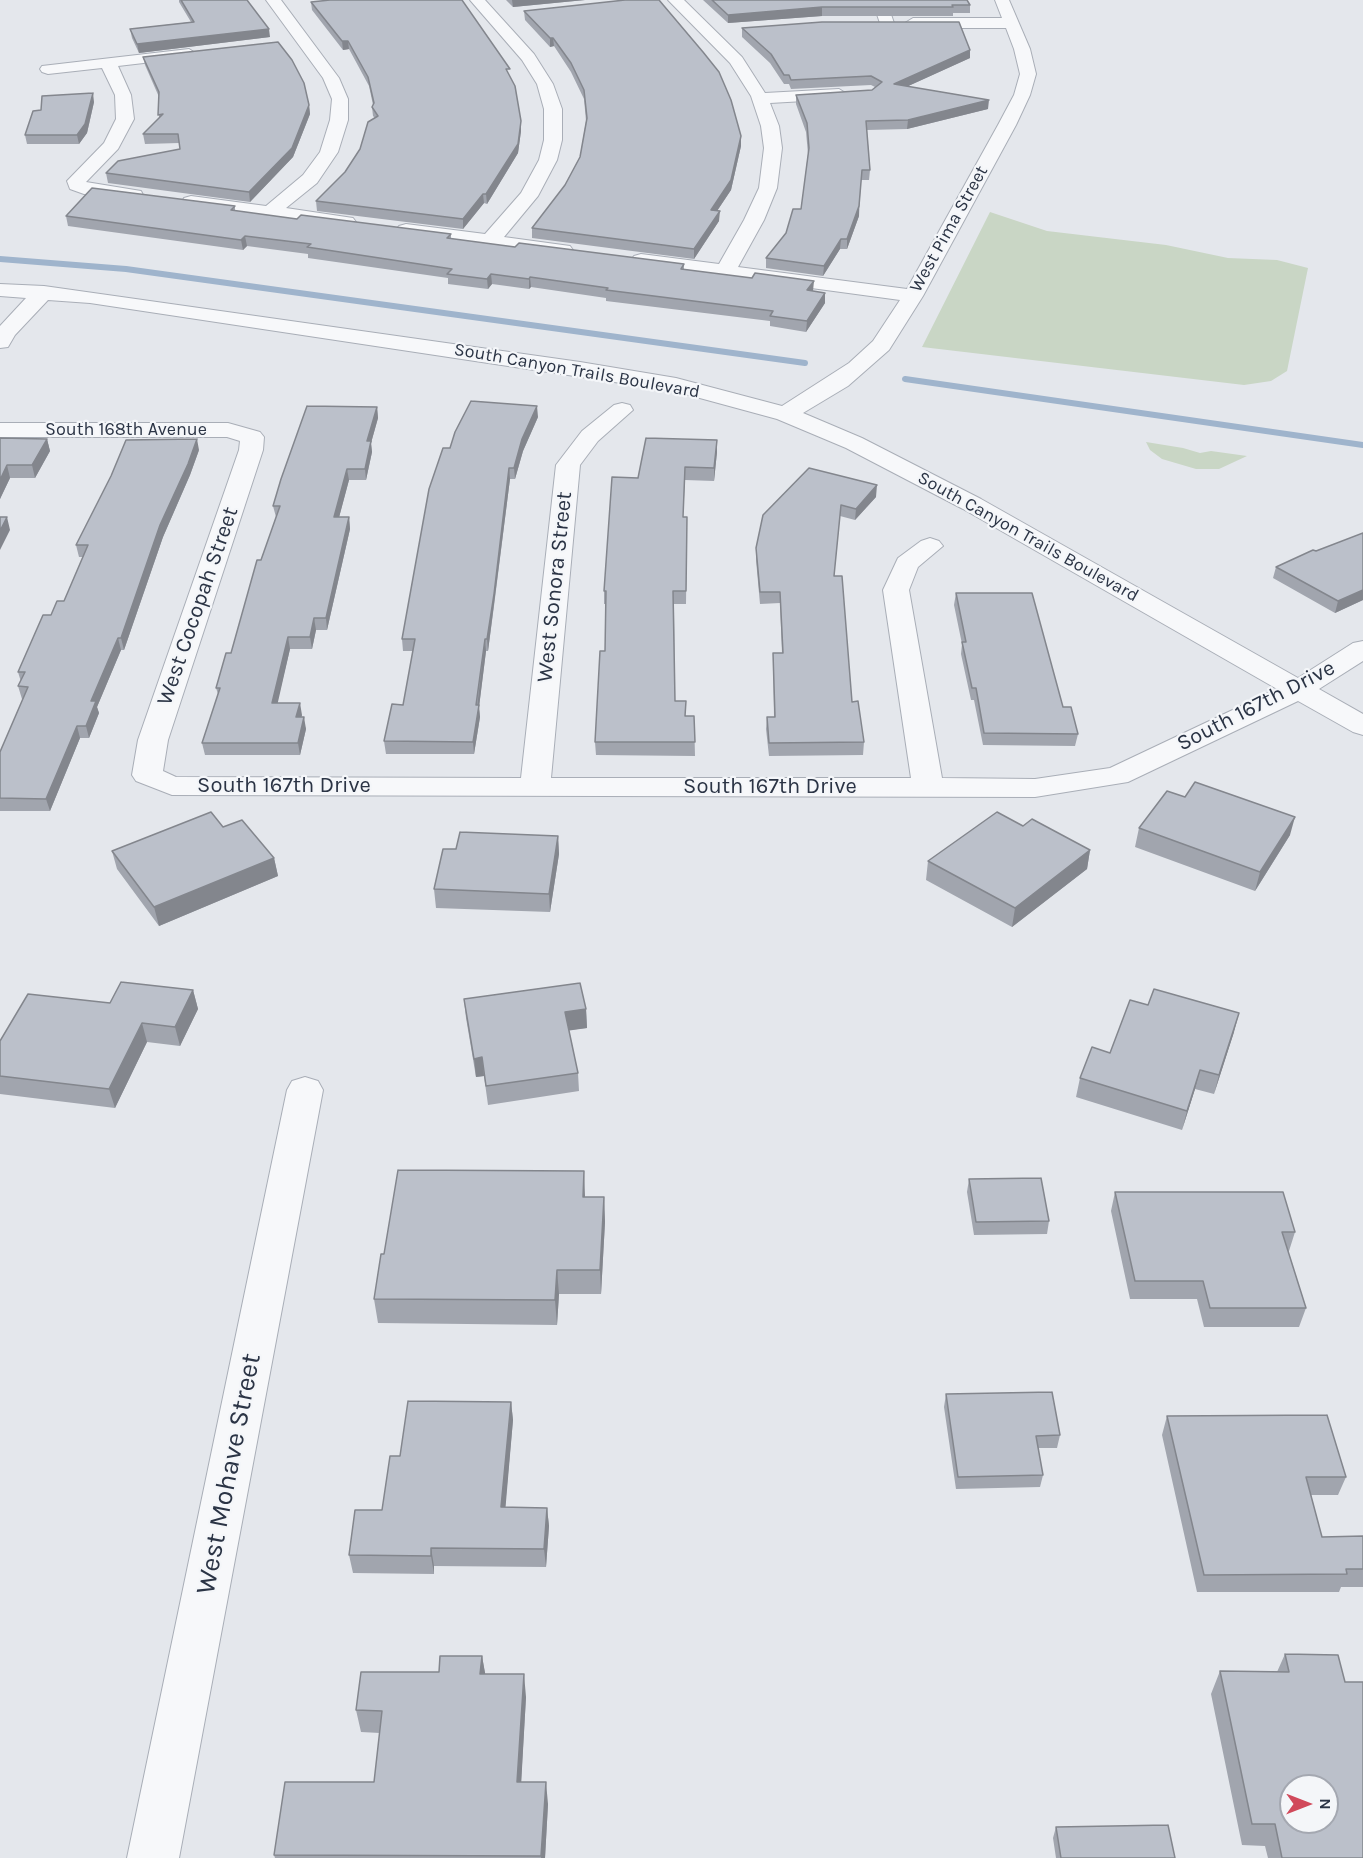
<!DOCTYPE html>
<html>
<head>
<meta charset="utf-8">
<style>
  body { margin:0 }
  #map { position:relative; width:1363px; height:1858px; overflow:hidden; background:#e4e7ec; font-family:Karla,sans-serif }
  canvas { display:block }
  .north { position:absolute; left:1279px; top:1774px; width:60px; height:60px; box-sizing:border-box; background:#f4f6f9; border:2px solid #a4a8b1; border-radius:50%; rotate:90deg; font-size:16px; font-weight:700; line-height:24px; text-align:center; color:#2b3445 }
  .north::after { content:''; display:block; margin:auto; width:21px; height:27px; background:#d1495b; clip-path:polygon(50% 0,100% 100%,50% 72%,0 100%) }
</style>
</head>
<body>
<div id="map">
<canvas width="1363" height="1858"></canvas>
<div class="north">N</div>
</div>
<script>
const context = document.querySelector('canvas').getContext('2d');
context.lineJoin = 'round';
function fillPath(path, color) { context.fillStyle = color; context.fill(path, 'evenodd'); }
const toPath = rows => new Path2D(rows.map(r => 'M' + r).join(''));
function trace(path, color, width, dash) { context.strokeStyle = color; context.lineWidth = width; context.lineCap = dash ? 'butt' : 'round'; context.setLineDash(dash || []); context.stroke(path); }
function drawText(font, color, halo, rows, align = 'center') {
  context.font = font + ' Karla,sans-serif'; context.lineWidth = 4.5; context.setLineDash([]); context.textBaseline = 'middle'; context.strokeStyle = halo; context.fillStyle = color; for (const [text, x, y, turn = 0] of rows) {
    context.save(); context.translate(x, y); context.rotate((+turn || 0) * Math.PI / 180); context.textAlign = isNaN(turn) ? turn : align; if (halo) context.strokeText(text, 0, 0); context.fillText(text, 0, 0); context.restore();
  }
}
const green = toPath([
  [990,212,1047,231,1166,245,1228,258,1277,260,1308,268,1287,371,1271,381,1244,385,922,347],
  [1146,442,1183,448,1200,453,1211,451,1247,456,1219,469,1196,469,1162,459,1150,450]
]);
const stream = toPath([
  [0,259,126,269,805,363],
  [905,379,1363,445]
]);
const minor = toPath([
  [266,0,281,0,339,78,348,99,348,120,338,152,317,183,286,208,353,218,356,222,353,226,346,228,191,208,184,206,182,202,184,198,191,196,266,206,303,175,320,152,330,120,332,99,323,78,266,0],
  [470,0,485,0,534,54,553,84,562,109,562,140,557,160,538,196,504,237,570,246,573,250,570,254,563,256,406,236,399,234,396,230,399,226,406,224,485,234,521,193,539,160,544,140,544,109,537,84,522,60,470,0],
  [668,0,684,0,742,57,765,93,839,89,847,94,839,99,770,103,779,126,782,148,777,188,764,220,738,267,907,289,998,125,1014,95,1020,74,1014,49,1006,28,913,28,905,23,913,18,1002,18,995,0,1009,0,1030,49,1036,74,1030,95,1016,125,923,296,889,350,848,386,803,413,862,438,981,499,1298,678,1353,643,1363,641,1363,661,1319,689,1363,714,1363,735,1353,732,1298,701,1128,782,1035,797,172,795,136,781,132,775,138,740,239,450,240,441,227,437,0,437,0,423,228,423,260,432,264,437,263,450,168,740,163,771,176,777,521,778,556,465,582,431,614,405,622,403,630,405,633,410,598,441,580,465,551,778,911,778,883,590,898,558,921,541,930,538,939,541,943,546,918,567,909,590,942,778,1035,779,1110,768,1277,689,963,509,846,448,777,419,674,391,90,303,48,300,15,335,8,347,0,348,0,326,26,298,0,296,0,284,44,286,580,362,676,378,782,406,849,363,873,341,900,300,634,264,631,260,634,256,641,254,719,264,744,220,759,188,764,148,761,126,751,96,730,63,668,0],
  [872,0,886,0,894,23,891,26,881,26,872,0],
  [189,49,197,54,195,57,118,66,131,95,134,119,118,149,86,182,141,191,143,195,141,199,134,201,84,194,70,189,67,181,104,143,116,119,115,95,102,68,48,74,42,72,40,69,42,66,189,49],
  [305,1077,318,1081,323,1090,179,1858,127,1858,287,1090,292,1081,305,1077]
]);
const wall = toPath([
  [179,0,247,0,270,37,139,53,132,38,130,29,191,22,179,2],
  [506,0,585,0,513,7],
  [703,0,967,0,970,5,970,13,953,13,953,16,822,16,728,23],
  [311,2,510,77,521,131,518,153,487,204,484,203,463,229,317,211,316,201,345,172,360,149,375,118,373,116,372,107,373,105,369,86,349,49,343,50,312,10],
  [524,11,741,146,731,190,717,211,719,221,694,259,532,238,532,228,565,185,580,157,586,121,584,99,571,72,554,46,550,47,525,20],
  [742,28,970,58,908,86,988,109,907,129,867,130,870,170,869,180,861,180,859,216,847,249,840,249,823,276,766,268,766,258,786,233,801,209,808,154,806,132,796,104,796,95,872,90,875,87,871,85,791,89,789,84,784,84,770,63,742,37],
  [143,57,309,105,310,114,293,157,250,202,108,183,106,173,180,149,179,143,145,144,143,134,159,118,159,97,145,65],
  [94,102,87,133,79,144,27,144,25,135,41,110],
  [235,206,235,211,297,219,451,234,451,239,515,247,684,264,684,269,813,291,825,303,806,332,770,326,770,321,606,301,606,298,531,287,529,289,492,284,488,289,448,284,448,278,308,258,308,254,247,246,243,250,68,226,66,216],
  [377,407,378,418,371,443,372,452,366,480,349,480,339,517,349,517,350,529,327,630,316,630,312,649,290,649,277,703,302,715,301,717,306,729,300,755,205,755,202,743,218,694,216,688,231,653,276,517,273,506],
  [538,417,523,451,515,479,510,479,494,606,488,651,486,651,479,707,480,717,474,754,386,754,384,741,403,705,413,651,403,651,402,639,450,448],
  [0,438,47,439,50,451,35,478,10,478,0,499],
  [717,440,717,452,714,481,685,480,683,517,687,517,686,604,674,604,675,701,686,716,694,716,695,756,596,755,595,742,605,651,606,604,604,604,604,591,638,478],
  [199,450,190,475,163,537,124,650,121,650,97,707,99,713,89,738,80,738,50,811,0,811,0,752,23,699,22,699,18,686,21,682,18,672,51,615,64,601,83,557,79,557,76,545],
  [876,497,855,520,840,516,834,576,852,702,864,742,863,755,769,756,766,729,767,717,774,717,773,653,782,653,780,603,760,604,756,560,756,548,763,515],
  [1363,533,1363,600,1335,613,1273,578,1276,567],
  [956,593,1063,707,1078,734,1075,746,983,745,974,700,971,700,961,654,962,644,954,605],
  [1023,826,1090,850,1087,869,1012,927,926,880,928,861],
  [223,827,274,858,278,876,159,926,117,869,112,851],
  [1139,828,1290,835,1255,891,1135,847],
  [558,836,559,854,550,912,436,908,434,889,456,849],
  [193,990,198,1009,180,1046,147,1042,115,1108,0,1094,0,1041,110,1003],
  [464,999,586,1009,587,1028,569,1030,578,1073,579,1091,488,1105,484,1076,476,1077,466,1018],
  [1234,1032,1214,1094,1195,1089,1182,1130,1076,1097,1080,1078,1110,1053],
  [969,1179,1049,1221,1047,1234,974,1235,967,1192],
  [1115,1192,1295,1232,1289,1251,1288,1251,1306,1308,1299,1327,1204,1327,1197,1299,1130,1299,1111,1211],
  [585,1197,604,1197,605,1222,601,1294,559,1294,557,1325,378,1323,374,1299,384,1254],
  [946,1394,1060,1435,1057,1448,1038,1448,1043,1475,1040,1487,956,1489,944,1407],
  [511,1402,513,1420,505,1507,547,1508,549,1526,546,1567,434,1566,434,1574,353,1573,349,1555,382,1510,400,1456],
  [1167,1416,1346,1477,1338,1495,1311,1495,1322,1537,1363,1538,1363,1587,1341,1587,1339,1592,1197,1592,1162,1435],
  [1285,1654,1345,1682,1363,1858,1268,1858,1265,1846,1242,1845,1211,1694,1220,1671,1277,1672],
  [482,1656,485,1674,526,1697,521,1782,548,1804,545,1858,275,1858,274,1855,374,1782,380,1733,361,1732,356,1710,439,1672],
  [1056,1827,1175,1858,1056,1858,1053,1838]
]);
const shadedWall = toPath([
  [512,0,585,0,513,7],
  [822,7,822,16,728,23,728,15],
  [269,29,270,37,139,53,137,44],
  [550,38,553,38,554,46,550,47],
  [342,41,348,41,349,49,343,50],
  [970,50,970,58,893,93,894,84],
  [93,93,94,102,87,133,79,144,77,135],
  [989,100,988,109,907,129,908,120],
  [309,105,310,114,293,157,250,202,249,192],
  [521,121,521,131,518,153,487,204,486,194],
  [741,136,741,146,731,190,711,220,711,210],
  [483,194,484,203,463,229,463,219],
  [859,206,859,216,847,249,847,239],
  [720,211,719,221,694,259,694,249],
  [245,236,247,246,243,250,241,240],
  [841,239,840,249,823,276,824,266],
  [491,274,492,284,488,289,487,279],
  [530,277,531,287,529,289,529,279],
  [814,281,813,291,807,290],
  [825,293,825,303,806,332,807,321],
  [537,406,538,417,523,451,515,479,514,468,522,439],
  [377,407,378,418,371,443,372,452,366,480,365,469,367,441],
  [47,439,50,451,35,478,32,465],
  [197,439,199,450,190,475,163,537,124,650,121,638,160,525],
  [717,440,717,452,714,481,714,468],
  [7,465,10,478,0,499,0,480],
  [509,468,510,479,488,651,487,639],
  [347,469,349,480,336,529,334,517],
  [877,485,876,497,855,520,856,509],
  [7,517,10,530,0,550,0,531],
  [349,517,350,529,327,630,326,618],
  [1363,590,1363,600,1335,613,1338,601],
  [314,618,316,630,312,649,310,637],
  [288,637,290,649,275,715,272,703],
  [118,638,121,650,97,707,99,713,89,738,86,726,91,701],
  [485,639,486,651,479,707,480,717,474,754,473,742],
  [300,703,302,715,298,729,296,717],
  [304,717,306,729,300,755,298,743],
  [77,726,80,738,50,811,46,799],
  [1295,817,1290,835,1255,891,1260,872],
  [558,836,559,854,550,912,549,894],
  [1090,850,1087,869,1012,927,1015,908],
  [274,858,278,876,159,926,154,907],
  [193,990,198,1009,180,1046,175,1027],
  [586,1009,587,1028,566,1031,565,1012],
  [1239,1013,1234,1032,1214,1094,1219,1075],
  [142,1023,147,1042,115,1108,109,1089],
  [482,1057,484,1076,476,1077,474,1059],
  [1200,1070,1195,1089,1182,1130,1187,1111],
  [584,1171,585,1196,584,1222,583,1197],
  [604,1197,605,1222,601,1294,600,1270],
  [557,1270,559,1294,557,1325,555,1300],
  [511,1402,513,1420,504,1525,501,1507],
  [547,1508,549,1526,546,1567,544,1549],
  [431,1548,434,1566,434,1574,431,1556],
  [482,1656,486,1678,480,1674],
  [524,1674,526,1697,520,1804,517,1782],
  [546,1782,548,1804,545,1858,541,1858]
]);
const building = toPath([
  [181,0,247,0,269,29,137,44,130,29,194,22,181,0],
  [330,0,462,0,510,69,506,69,515,86,521,121,518,144,486,194,483,194,463,219,316,201,345,172,360,149,368,122,378,116,372,107,374,103,368,77,348,41,342,41,311,2,330,0],
  [625,0,659,0,703,52,719,72,731,100,741,136,731,180,711,210,720,211,694,249,532,228,565,185,580,157,587,118,584,90,571,63,553,38,550,38,524,11,625,0],
  [712,0,967,0,970,5,952,5,953,7,822,7,728,15,712,0],
  [822,22,959,22,970,50,894,84,989,100,908,120,866,121,870,170,862,170,859,206,847,239,841,239,824,266,766,258,786,233,793,209,801,209,809,148,807,123,796,95,872,90,882,82,871,76,791,80,789,75,784,75,771,54,742,28,822,22],
  [278,42,292,60,304,83,309,105,292,148,249,192,106,173,118,161,180,149,178,134,143,134,163,114,158,115,159,92,143,57,278,42],
  [93,93,85,124,77,135,25,135,33,111,41,110,42,96,93,93],
  [92,188,235,206,231,210,297,219,301,215,451,234,447,238,515,247,519,243,684,264,681,269,752,278,755,273,814,281,807,290,825,293,807,321,770,316,773,311,606,290,608,288,530,277,529,279,491,274,487,279,447,274,452,269,307,247,311,244,245,236,241,240,66,216,92,188],
  [471,401,537,406,522,439,514,468,509,468,494,594,487,639,485,639,476,705,479,705,473,742,384,741,392,704,403,705,415,639,402,639,429,489,443,448,450,448,455,432,471,401],
  [307,406,377,407,367,441,371,441,365,469,347,469,334,517,349,517,326,618,314,618,310,637,288,637,272,703,300,703,296,717,304,717,298,743,202,743,220,688,216,688,226,653,231,653,257,560,261,560,280,506,273,506,281,479,307,406],
  [0,438,47,439,32,465,7,465,0,480,0,438],
  [646,438,717,440,714,468,685,467,683,517,687,517,686,591,673,591,675,701,686,701,685,716,694,716,695,742,595,742,600,651,605,651,606,591,604,591,612,477,638,478,646,438],
  [197,439,188,464,160,525,121,638,118,638,91,701,96,701,86,726,77,726,46,799,0,798,0,752,28,687,18,686,25,672,18,672,43,615,51,615,57,601,64,601,88,545,76,545,111,476,126,440,197,439],
  [809,468,877,485,856,509,841,505,834,576,842,576,852,702,858,701,864,742,769,743,767,717,775,717,773,653,783,653,780,592,760,592,756,548,763,515,809,468],
  [0,517,7,517,0,531,0,517],
  [1363,533,1363,590,1338,601,1276,567,1313,550,1316,551,1363,533],
  [956,593,1032,593,1063,707,1071,707,1078,734,984,733,976,688,972,688,962,642,966,642,956,593],
  [1195,782,1295,817,1260,872,1139,828,1167,791,1185,797,1195,782],
  [211,812,223,827,242,820,274,858,154,907,112,851,211,812],
  [997,812,1023,826,1032,819,1090,850,1015,908,928,861,997,812],
  [460,832,558,836,549,894,434,889,443,849,456,849,460,832],
  [121,982,193,990,175,1027,142,1023,109,1089,0,1076,0,1041,28,994,110,1003,121,982],
  [580,983,586,1009,565,1012,578,1073,486,1086,482,1057,474,1059,464,999,580,983],
  [1154,989,1239,1013,1219,1075,1200,1070,1187,1111,1080,1078,1092,1047,1110,1053,1130,1000,1148,1005,1154,989],
  [398,1170,584,1171,583,1197,604,1197,600,1270,557,1270,555,1300,374,1299,381,1254,384,1254,398,1170],
  [1041,1178,1049,1221,976,1222,969,1179,1041,1178],
  [1115,1192,1283,1192,1295,1232,1282,1232,1306,1308,1210,1308,1203,1281,1135,1281,1115,1192],
  [1052,1392,1060,1435,1036,1436,1043,1475,958,1477,946,1394,1052,1392],
  [408,1401,511,1402,501,1507,547,1508,544,1549,431,1548,431,1556,349,1555,355,1510,382,1510,390,1456,400,1456,408,1401],
  [1327,1415,1346,1477,1306,1477,1322,1537,1363,1536,1363,1569,1346,1569,1347,1574,1204,1575,1167,1416,1327,1415],
  [1285,1654,1338,1655,1345,1682,1363,1682,1363,1858,1282,1858,1275,1824,1252,1824,1220,1671,1289,1672,1285,1654],
  [1291,1786,1327,1786,1327,1822,1291,1822,1291,1786],
  [440,1656,482,1656,480,1674,524,1674,517,1782,546,1782,541,1856,274,1855,285,1782,374,1782,382,1711,356,1710,361,1672,439,1672,440,1656],
  [1168,1825,1175,1858,1061,1858,1056,1827,1168,1825]
]);
const farStreetnames = [
  ["West Pima Street",949,229,-61],
  ["South Canyon Trails Boulevard",577,371,10],
  ["South 168th Avenue",126,430],
  ["South Canyon Trails Boulevard",1028,537,29]
];
const streetNames = [
  ["West Sonora Street",555,587,-84],
  ["West Cocopah Street",198,606,-71],
  ["South 167th Drive",1256,706,-27],
  ["South 167th Drive",284,786],
  ["South 167th Drive",770,787]
];
const nearStreetnames = [
  ["West Mohave Street",229,1474,-79]
];
fillPath(green, '#c9d6c5');
trace(stream, '#9fb4cc', 6);
trace(minor, '#a9aeb7', 2);
fillPath(minor, '#f7f8fa');
fillPath(wall, '#a1a5ae');
fillPath(shadedWall, '#83868d');
fillPath(building, '#bbc0ca');
trace(building, '#83868d', 1.5);
drawText('18px', '#2b3445', '#f4f6f9', farStreetnames);
drawText('22px', '#2b3445', '#f4f6f9', streetNames);
drawText('27px', '#2b3445', '#f4f6f9', nearStreetnames);
</script>
</body>
</html>
